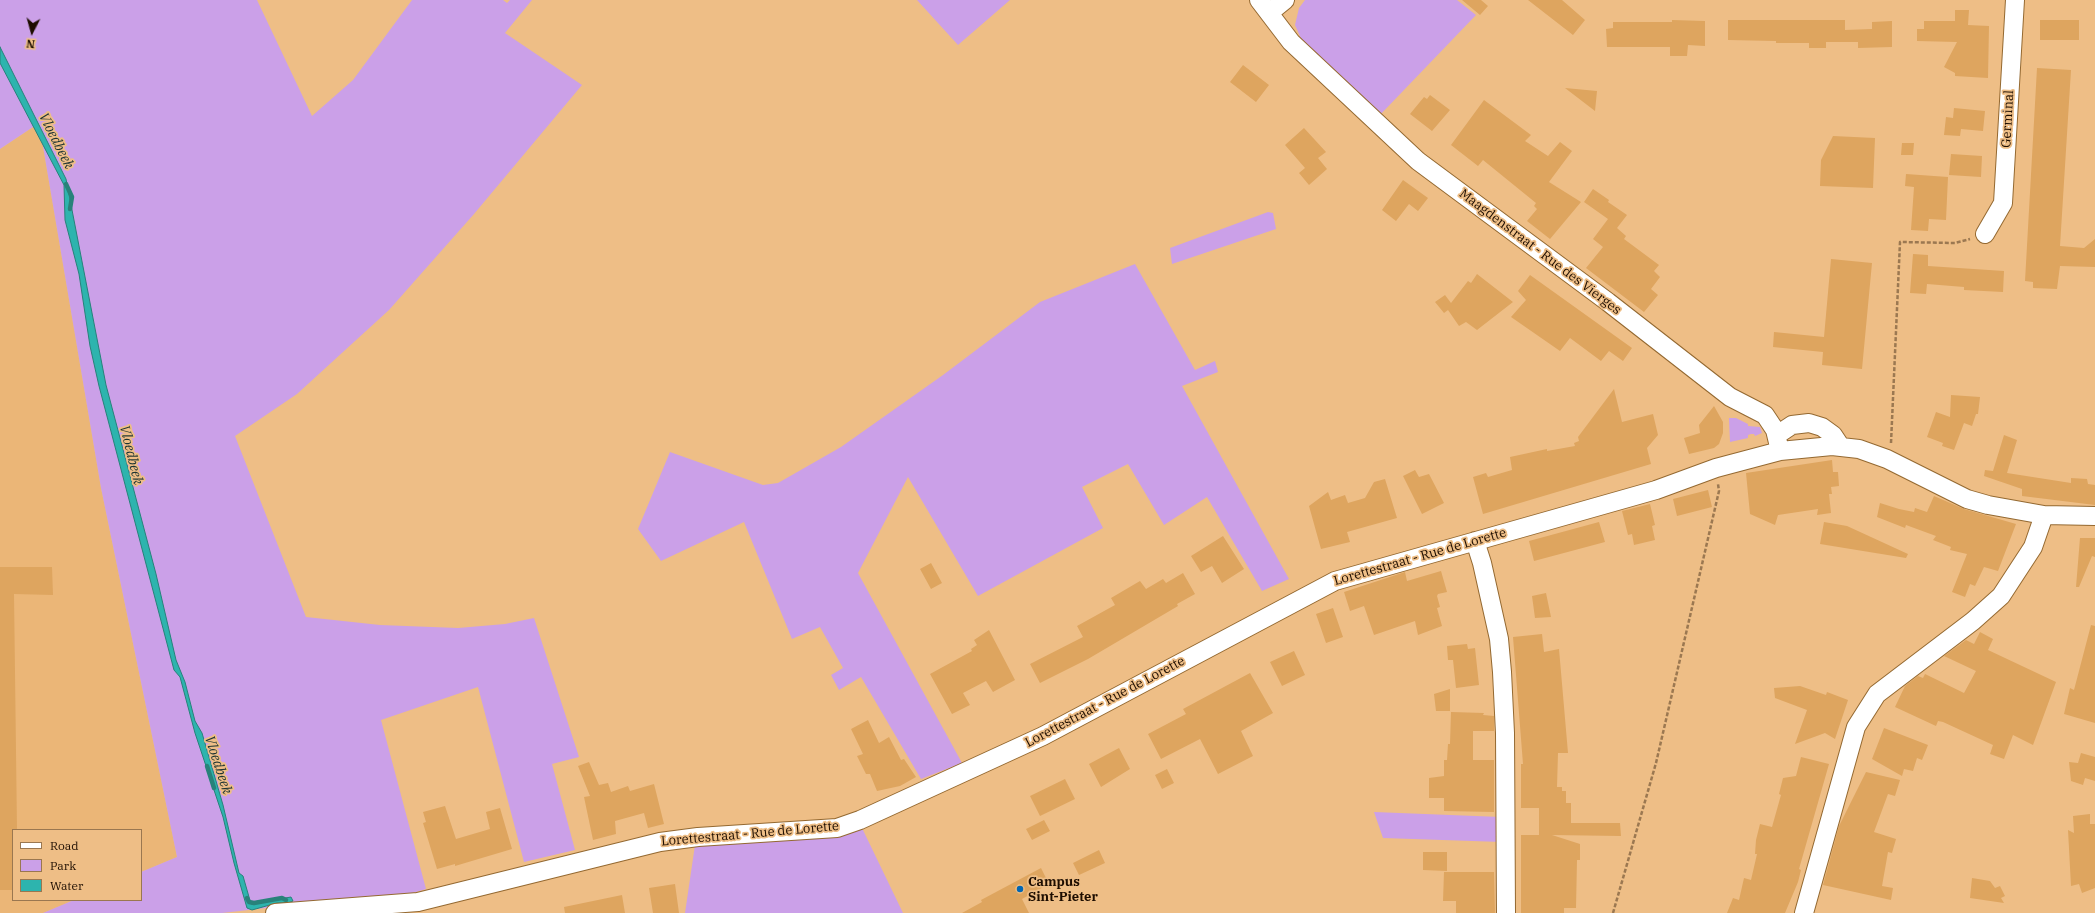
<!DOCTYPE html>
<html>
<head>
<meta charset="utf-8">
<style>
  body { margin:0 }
  #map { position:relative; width:2095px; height:913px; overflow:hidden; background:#eebe86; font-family:"IBM Plex Serif",serif }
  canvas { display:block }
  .legend { position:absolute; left:12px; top:829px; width:130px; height:72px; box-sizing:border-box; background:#eebe86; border:1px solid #9a7750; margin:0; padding:5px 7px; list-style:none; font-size:12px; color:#1d0d00 }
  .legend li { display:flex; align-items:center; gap:8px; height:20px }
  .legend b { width:20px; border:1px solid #9a7750 }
  .north { position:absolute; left:12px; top:12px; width:40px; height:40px; -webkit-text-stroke:3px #eebe86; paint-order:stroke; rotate:186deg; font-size:11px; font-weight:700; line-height:16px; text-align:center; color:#1d0d00 }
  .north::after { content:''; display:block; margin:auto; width:14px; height:18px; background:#1d0d00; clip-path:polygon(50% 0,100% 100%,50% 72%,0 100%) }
</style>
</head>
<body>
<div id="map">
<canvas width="2095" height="913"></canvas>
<ul class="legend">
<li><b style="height:5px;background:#fff"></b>Road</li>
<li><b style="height:11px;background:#cba0e8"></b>Park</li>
<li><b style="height:11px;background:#2db4ae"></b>Water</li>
</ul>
<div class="north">N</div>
</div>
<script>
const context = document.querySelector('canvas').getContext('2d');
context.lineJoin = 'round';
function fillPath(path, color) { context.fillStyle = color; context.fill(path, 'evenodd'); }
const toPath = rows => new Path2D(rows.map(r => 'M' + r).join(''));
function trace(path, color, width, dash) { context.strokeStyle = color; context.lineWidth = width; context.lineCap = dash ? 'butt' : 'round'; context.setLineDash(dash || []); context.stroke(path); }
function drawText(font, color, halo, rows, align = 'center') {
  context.font = font + ' "IBM Plex Serif",serif'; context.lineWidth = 3.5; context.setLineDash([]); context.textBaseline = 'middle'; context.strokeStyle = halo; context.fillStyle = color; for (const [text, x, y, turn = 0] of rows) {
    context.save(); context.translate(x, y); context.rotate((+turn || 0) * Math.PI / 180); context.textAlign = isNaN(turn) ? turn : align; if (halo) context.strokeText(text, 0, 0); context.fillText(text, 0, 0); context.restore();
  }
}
const built = toPath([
  [39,123,101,488,177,857,141,872,141,830,13,830,13,900,74,900,43,913,0,913,0,149]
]);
const green = toPath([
  [0,0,257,0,312,116,353,80,412,0,503,0,507,3,510,0,532,0,505,33,582,85,474,214,389,310,297,394,235,436,306,617,380,625,458,628,505,624,534,618,579,757,552,764,575,850,524,862,478,687,381,720,426,889,406,895,310,903,222,913,43,913,74,900,141,900,141,872,177,857,101,488,39,123,0,149],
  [917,0,1010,0,958,45],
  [1305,0,1457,0,1476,15,1379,116,1303,43,1295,25,1299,8],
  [1268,212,1273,213,1276,229,1172,264,1170,248],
  [1135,264,1195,370,1215,361,1218,372,1182,386,1289,579,1262,591,1207,497,1164,525,1128,464,1082,487,1103,528,978,596,908,477,858,573,962,763,921,779,861,677,839,690,831,675,843,668,820,627,792,639,744,522,661,561,638,529,670,452,763,485,778,483,841,447,943,375,1040,302],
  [1729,418,1736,418,1748,424,1748,426,1760,427,1762,433,1755,436,1754,434,1751,434,1748,435,1748,438,1730,442],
  [1374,812,1501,817,1502,842,1383,838],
  [862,828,903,913,685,913,695,845]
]);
const water = toPath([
  [0,47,66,179,106,385,156,574,176,660,185,682,195,721,202,733,223,805,239,873,243,876,251,904,291,897,293,901,288,903,277,903,252,910,247,908,234,863,223,817,195,733,180,677,174,670,99,386,90,346,79,274,65,220,64,185,0,63,0,47]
]);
const stream = toPath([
  [66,184,72,197,70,209],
  [207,766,214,788],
  [247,898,249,902,254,903,282,898,286,900]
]);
const building = toPath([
  [1462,0,1481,0,1488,6,1480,15],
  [1528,0,1562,0,1585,20,1573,35],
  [1955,10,1969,10,1968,25,1989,26,1988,78,1955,76,1955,73,1944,67,1957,42,1917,41,1917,29,1924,29,1924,21,1955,21],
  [1672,20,1705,21,1705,46,1688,45,1687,56,1670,56,1670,47,1607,47,1606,29,1613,28,1613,22,1672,22],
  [1728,20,1845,20,1845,30,1872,29,1872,22,1892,21,1892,47,1858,48,1858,42,1826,42,1826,48,1809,48,1809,43,1776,43,1776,41,1728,40],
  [2040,20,2079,20,2079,40,2040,40],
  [1243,65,1269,85,1256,102,1230,82],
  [2037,68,2071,70,2060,246,2084,248,2095,239,2095,267,2060,266,2057,289,2033,288,2033,282,2025,281],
  [1565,88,1597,91,1595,111],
  [1430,95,1450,110,1432,131,1410,114,1424,97,1427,99],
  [1484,100,1531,135,1525,141,1548,156,1560,142,1572,151,1549,182,1581,202,1550,239,1527,221,1537,209,1534,206,1536,203,1483,160,1478,166,1451,145],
  [1954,108,1985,111,1983,131,1961,129,1960,136,1944,135,1946,117,1953,118],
  [1304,128,1326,152,1318,158,1327,169,1309,185,1299,173,1305,168,1285,145],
  [1833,136,1875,138,1873,188,1820,186,1821,160],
  [1902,143,1914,143,1913,155,1901,155],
  [1951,154,1982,156,1981,177,1949,175],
  [1906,174,1948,177,1946,220,1929,219,1928,231,1911,230,1914,187,1905,186],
  [1403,180,1428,198,1418,211,1409,204,1396,221,1382,210],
  [1593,189,1609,200,1608,202,1627,215,1617,228,1626,236,1624,239,1659,265,1654,271,1660,277,1651,289,1658,295,1644,312,1586,268,1603,247,1593,239,1608,219,1584,202],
  [1913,254,1928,255,1928,266,2004,271,2003,292,1964,290,1964,287,1927,284,1926,294,1910,293],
  [1831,259,1872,263,1862,369,1822,365,1823,352,1773,347,1774,332,1824,337],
  [1477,274,1513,302,1477,330,1466,322,1459,326,1448,310,1444,313,1435,302,1445,295,1451,303,1468,281,1471,283],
  [1530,275,1632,348,1623,361,1609,351,1601,361,1570,338,1560,351,1511,317,1526,300,1518,291],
  [1614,389,1622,422,1653,414,1658,435,1647,448,1651,464,1483,514,1473,477,1486,473,1488,477,1512,470,1510,457,1547,449,1547,451,1575,446,1574,443,1579,441,1578,437],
  [1951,395,1980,397,1978,414,1976,414,1972,426,1964,423,1954,450,1942,446,1943,443,1927,437,1936,412,1950,417],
  [1714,406,1723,422,1723,433,1719,444,1714,448,1689,454,1684,438,1700,433,1699,425],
  [2004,435,2017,440,2007,473,2071,483,2071,478,2087,479,2088,484,2095,485,2095,505,2022,496,2022,489,1984,476,1985,470,1993,471],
  [1832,460,1833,472,1838,472,1839,486,1831,487,1832,494,1829,494,1831,513,1817,515,1818,509,1778,515,1775,525,1750,514,1746,473],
  [1415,470,1419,477,1429,474,1444,503,1422,514,1403,476],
  [1385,479,1397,518,1347,532,1350,542,1321,549,1309,506,1328,492,1331,500,1345,495,1348,503,1365,498,1374,482],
  [1708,490,1712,507,1677,516,1673,499],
  [1934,496,1964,509,2016,524,1998,571,1984,567,1975,586,1970,584,1965,597,1952,592,1967,554,1950,550,1951,547,1933,540,1936,536,1906,525,1905,528,1877,517,1880,503,1899,509,1914,512,1915,508,1927,512],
  [1650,504,1655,525,1652,526,1655,540,1634,545,1632,534,1628,535,1622,511],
  [1599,522,1605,542,1534,561,1529,541],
  [1824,522,1847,526,1908,554,1906,558,1820,544],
  [1223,536,1244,569,1222,583,1212,566,1201,572,1191,556],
  [2080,538,2095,538,2095,557,2092,556,2079,587,2076,587],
  [931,563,942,583,931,589,920,569],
  [0,567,52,567,53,595,14,594,17,830,13,830,13,890,0,890],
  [1441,571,1447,592,1438,594,1437,596,1440,607,1437,608,1442,626,1418,635,1415,621,1374,635,1364,606,1350,611,1344,592,1405,572,1407,581],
  [1183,573,1195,594,1177,604,1178,606,1088,659,1040,683,1030,664,1083,637,1077,626,1115,605,1111,598,1140,581,1146,589,1163,579,1166,583],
  [1546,593,1551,617,1535,618,1532,596],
  [1333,608,1343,637,1326,643,1316,614],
  [2091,625,2095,626,2095,723,2064,714,2070,688,2074,690],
  [989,630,1015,680,993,692,986,681,963,693,970,705,952,714,930,674,972,651,971,649,977,645,974,640],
  [1980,632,1993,639,1988,650,2056,682,2033,745,2013,735,2004,759,1990,754,1993,745,1943,722,1938,721,1936,726,1895,707,1905,686,1918,676,1923,678,1925,674,1964,693,1976,671,1944,656,1966,640,1974,644],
  [1542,634,1544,652,1559,649,1568,753,1558,753,1557,787,1562,787,1562,791,1566,791,1566,803,1571,803,1571,823,1620,823,1621,836,1552,835,1580,844,1580,860,1577,860,1576,908,1564,908,1564,913,1521,913,1521,835,1539,835,1539,808,1521,808,1521,764,1523,764,1513,637],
  [1467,644,1468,649,1475,648,1479,685,1456,688,1453,660,1448,660,1447,646],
  [1294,651,1305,675,1282,686,1270,662],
  [1250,673,1273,713,1241,731,1253,756,1218,774,1200,739,1161,759,1148,734,1186,714,1183,709],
  [1800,686,1826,695,1827,692,1848,700,1835,739,1825,733,1795,744,1807,710,1775,698,1774,688],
  [1450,689,1450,711,1436,711,1434,694],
  [1451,712,1484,713,1483,715,1494,716,1494,731,1473,731,1473,760,1494,760,1494,812,1444,811,1444,798,1429,798,1429,778,1444,776,1444,760,1447,760,1448,744,1450,744],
  [868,720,879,743,889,737,901,760,904,759,916,777,900,786,877,791,870,774,866,774,857,756,863,754,851,729],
  [1884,728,1928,745,1922,760,1917,758,1913,771,1904,769,1902,776,1872,759],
  [1119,748,1130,769,1101,787,1089,764],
  [2081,753,2095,757,2095,781,2085,778,2083,785,2071,781,2069,762,2078,763],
  [1801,757,1829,764,1799,869,1801,870,1798,882,1785,913,1727,913,1733,898,1739,900,1744,878,1751,880,1757,854,1755,854,1756,840,1760,824,1772,827,1781,795,1779,794,1783,778,1796,776],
  [589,762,599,785,608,783,611,792,628,786,630,791,654,784,664,824,648,828,644,813,615,821,616,834,593,840,584,797,590,796,578,766],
  [1167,769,1174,783,1162,789,1155,775],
  [1866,772,1900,780,1895,796,1888,794,1874,832,1896,839,1892,853,1888,852,1882,886,1893,888,1891,900,1823,885,1839,826],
  [1065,779,1075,799,1040,816,1030,796],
  [445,806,456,839,490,829,486,812,500,808,512,849,455,866,455,864,437,869,423,823,426,822,423,812],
  [2090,814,2090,824,2095,824,2095,888,2082,893,2079,884,2071,886,2068,830,2074,833,2073,816],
  [1044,820,1050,831,1032,840,1026,829],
  [1099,850,1105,863,1079,875,1073,863],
  [1423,852,1447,852,1447,871,1423,870],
  [1041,868,1049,884,1022,899,1029,913,962,913,982,902,981,900],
  [1444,872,1494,872,1495,913,1456,913,1456,901,1443,901],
  [1972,878,1990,881,1995,888,2000,886,2005,896,2001,898,2004,903,1970,898],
  [675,884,679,913,653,913,649,888],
  [622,895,625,913,565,913,564,907]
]);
const path = toPath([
  [1891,443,1900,242,1955,243,1970,239],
  [1613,913,1656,763,1719,491,1718,484]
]);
const minor = toPath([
  [1259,0,1291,42,1418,161,1608,302,1730,397,1765,415,1775,430,1780,451],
  [1269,13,1285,0],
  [1985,234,2003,203,2015,0],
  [1777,435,1792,425,1809,423,1822,427,1833,435,1841,447],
  [1475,541,1482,563,1499,639,1502,672,1505,733,1506,913],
  [275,913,418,902,660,842,698,837,837,828,860,820,1043,736,1335,581,1656,490,1716,468,1780,451,1832,446,1859,449,1887,459,1967,499,1988,505,2044,515,2095,516],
  [1804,913,1856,727,1877,694,1973,621,2001,596,2033,547,2044,515]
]);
const markers = [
  [1020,889,4,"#0266b2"]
];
const streetNames = [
  ["Germinal",2008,119,-87],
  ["Maagdenstraat - Rue des Vierges",1540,252,37],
  ["Lorettestraat - Rue de Lorette",1420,557,-16],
  ["Lorettestraat - Rue de Lorette",1105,702,-28],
  ["Lorettestraat - Rue de Lorette",750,834,-5]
];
const poiNames = [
  ["Campus",1028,882],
  ["Sint-Pieter",1028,897]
];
const waterNames = [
  ["Vloedbeek",56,141,63],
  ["Vloedbeek",131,455,76],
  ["Vloedbeek",218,765,72]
];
fillPath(built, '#ebb677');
fillPath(green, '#cba0e8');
fillPath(water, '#2db4ae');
trace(water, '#28827a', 1);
trace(stream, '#28827a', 4.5);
fillPath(building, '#dea55f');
trace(minor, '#946931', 20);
trace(path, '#9b7851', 2.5, [4, 2]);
trace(minor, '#fff', 18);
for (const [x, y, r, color] of markers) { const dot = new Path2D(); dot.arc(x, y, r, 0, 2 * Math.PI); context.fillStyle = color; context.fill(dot); trace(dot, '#eebe86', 1.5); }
drawText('13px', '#1d0d00', '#eebe86', streetNames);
drawText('bold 13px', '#1d0d00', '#eebe86', poiNames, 'left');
drawText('italic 14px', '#1e3433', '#eebe86', waterNames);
</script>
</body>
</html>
